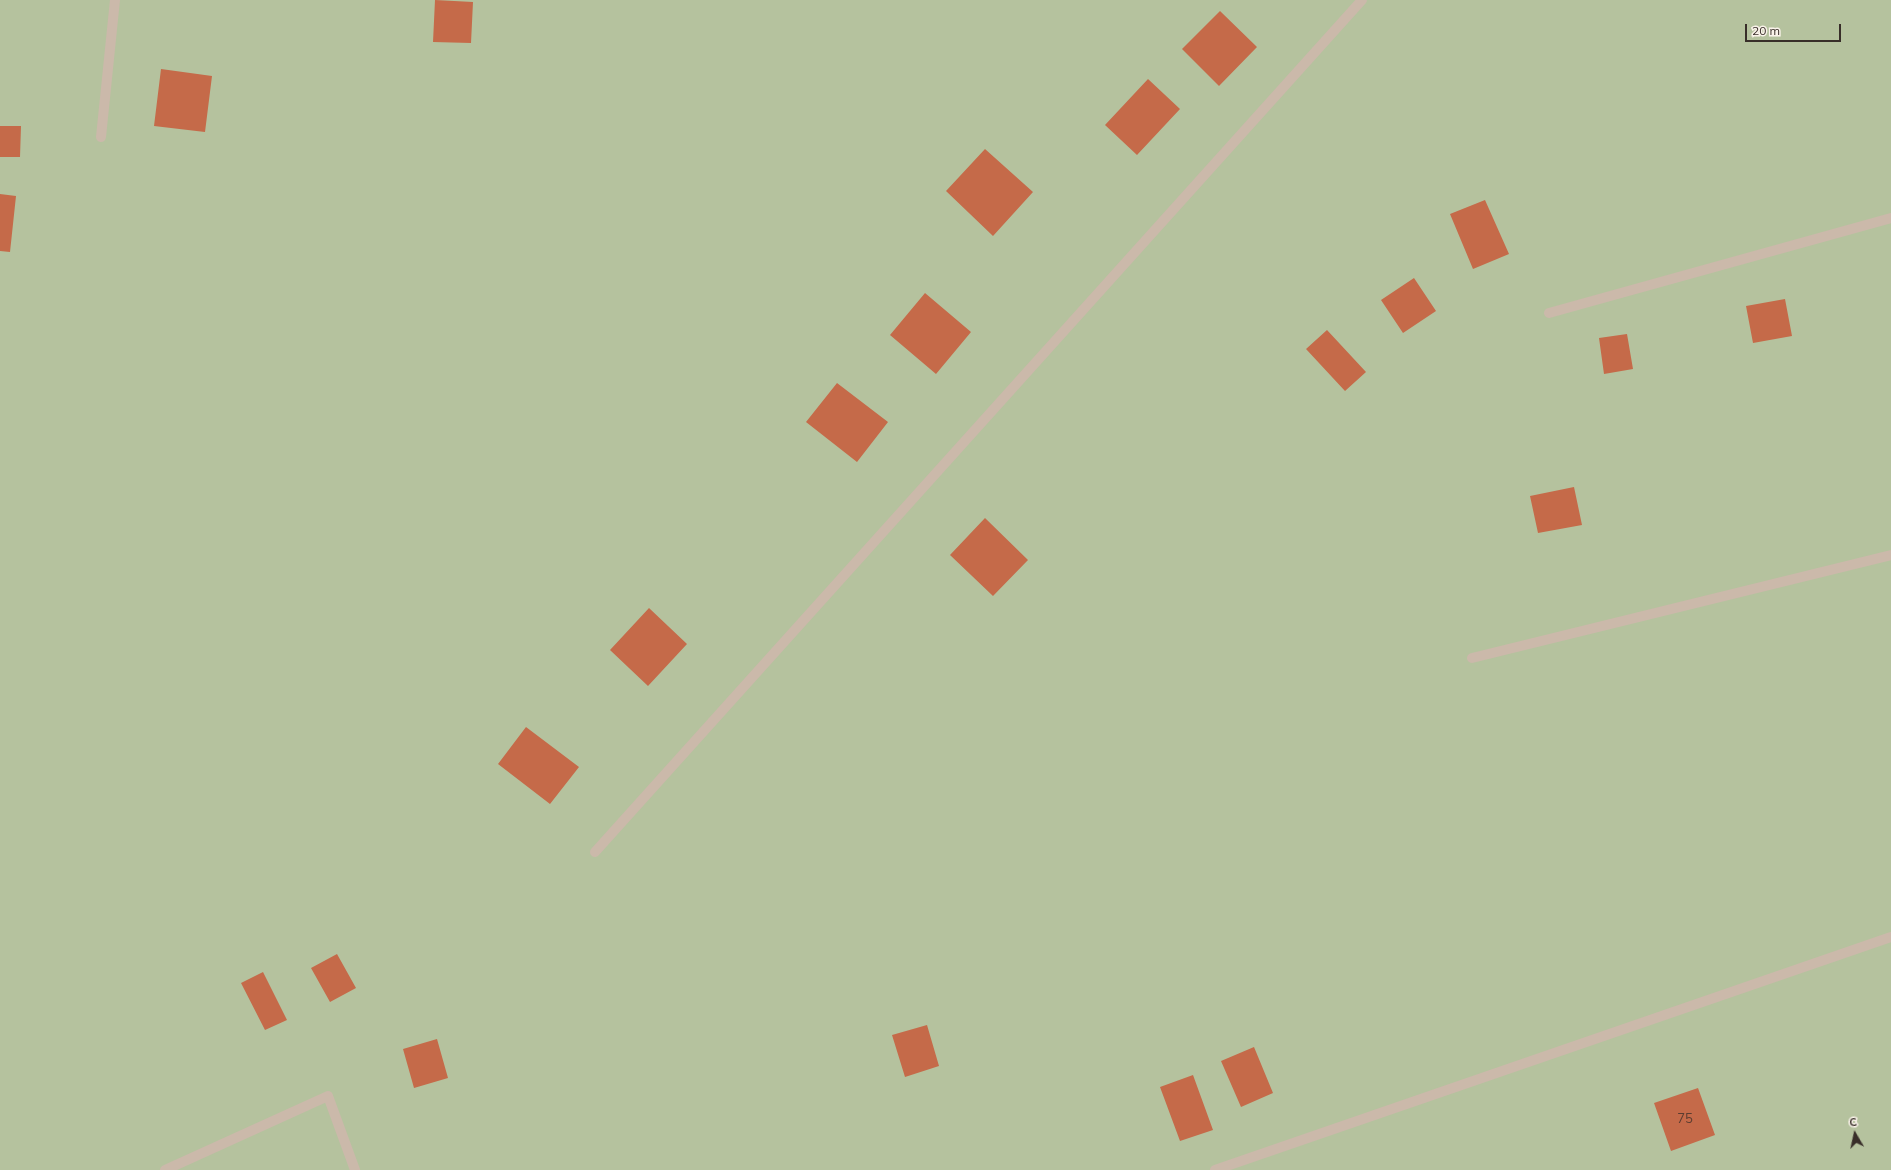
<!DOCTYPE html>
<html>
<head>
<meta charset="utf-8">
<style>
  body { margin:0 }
  #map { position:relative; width:1891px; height:1170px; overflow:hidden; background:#f2e9de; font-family:Mulish,sans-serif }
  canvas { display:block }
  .north { position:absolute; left:1835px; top:1114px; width:40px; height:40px; -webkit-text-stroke:3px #faf3ea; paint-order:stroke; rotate:351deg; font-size:11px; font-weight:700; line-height:16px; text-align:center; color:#382e29 }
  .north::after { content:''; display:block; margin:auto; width:14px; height:18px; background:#382e29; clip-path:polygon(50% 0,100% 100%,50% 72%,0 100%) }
  .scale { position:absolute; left:1745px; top:24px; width:96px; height:18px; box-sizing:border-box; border:2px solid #382e29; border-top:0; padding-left:5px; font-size:12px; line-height:14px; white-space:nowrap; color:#382e29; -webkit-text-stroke:3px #faf3ea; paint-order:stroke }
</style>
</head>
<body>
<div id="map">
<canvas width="1891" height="1170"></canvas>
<div class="north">С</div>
<div class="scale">20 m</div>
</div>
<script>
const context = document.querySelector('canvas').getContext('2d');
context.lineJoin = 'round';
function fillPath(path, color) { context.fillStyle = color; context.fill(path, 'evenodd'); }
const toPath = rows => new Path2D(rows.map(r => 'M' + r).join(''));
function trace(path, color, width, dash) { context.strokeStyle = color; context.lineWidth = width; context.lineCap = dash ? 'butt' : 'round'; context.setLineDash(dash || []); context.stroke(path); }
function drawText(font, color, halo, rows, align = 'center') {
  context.font = font + ' Mulish,sans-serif'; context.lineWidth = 3; context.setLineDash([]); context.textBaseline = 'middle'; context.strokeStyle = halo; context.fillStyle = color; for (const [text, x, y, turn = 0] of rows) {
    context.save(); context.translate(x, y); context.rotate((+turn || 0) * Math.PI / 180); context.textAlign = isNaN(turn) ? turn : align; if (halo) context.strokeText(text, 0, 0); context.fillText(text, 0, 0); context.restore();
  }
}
const green = toPath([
  [0,0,1891,0,1891,1170,0,1170]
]);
const building = toPath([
  [435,0,473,2,471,43,433,42],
  [1220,11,1257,47,1219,86,1182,49],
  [161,69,212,76,205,132,154,126],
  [1148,79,1180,109,1137,155,1105,125],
  [0,126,21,126,20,157,0,157],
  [985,149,1033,192,993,236,946,191],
  [0,194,16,196,10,252,0,251],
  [1485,200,1509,254,1473,269,1450,214],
  [1414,278,1436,311,1403,333,1381,300],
  [925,293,971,332,936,374,890,335],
  [1785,299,1792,336,1753,343,1746,306],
  [1327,330,1366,372,1345,391,1306,349],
  [1627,334,1633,369,1604,374,1599,338],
  [837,383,888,422,857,462,806,422],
  [1574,487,1582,525,1538,533,1530,496],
  [985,518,1028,560,993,596,950,555],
  [649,608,687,644,648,686,610,650],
  [526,727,579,767,550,804,498,764],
  [337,954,356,988,330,1002,311,968],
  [263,972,287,1020,265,1030,241,983],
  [927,1025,939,1066,905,1077,892,1035],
  [437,1039,448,1078,414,1088,403,1049],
  [1254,1047,1273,1093,1241,1107,1221,1061],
  [1193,1075,1213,1130,1180,1141,1160,1087],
  [1698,1088,1715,1135,1671,1151,1654,1103]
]);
const lane = toPath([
  [1549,313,1891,218],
  [1472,658,1891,555],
  [165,1170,328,1096,355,1170],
  [1215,1170,1891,937]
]);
const street = toPath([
  [101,137,115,0],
  [595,852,1362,0]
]);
const numberNames = [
  ["75",1685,1119]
];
fillPath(green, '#b5c29e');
fillPath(building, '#c56a49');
trace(lane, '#cbb9aa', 10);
trace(street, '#cbb9aa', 10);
drawText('13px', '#5b3d31', null, numberNames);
</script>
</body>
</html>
